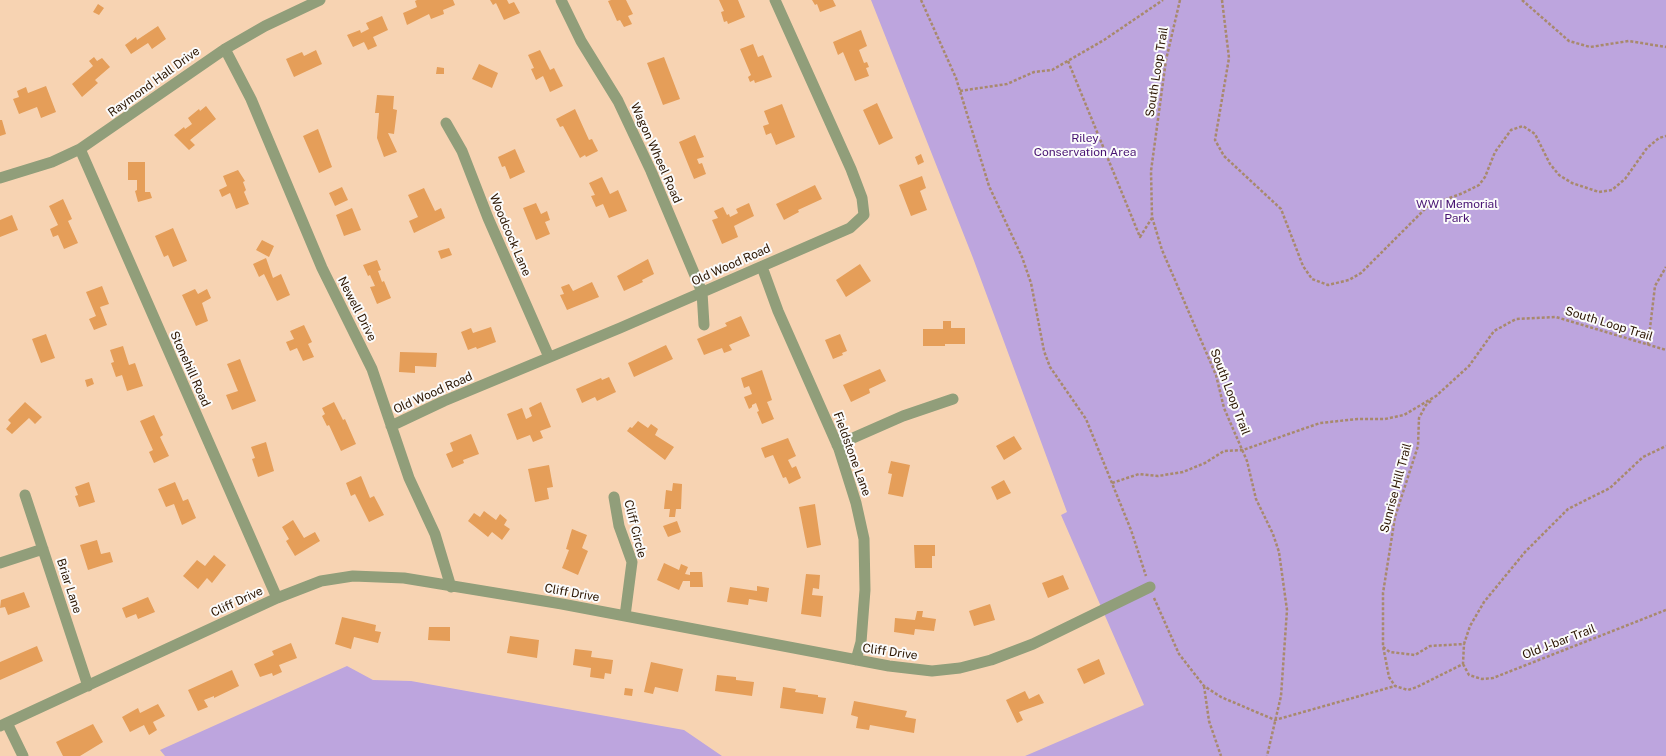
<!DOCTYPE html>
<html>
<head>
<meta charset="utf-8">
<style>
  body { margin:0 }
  canvas { display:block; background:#f7d3b2 }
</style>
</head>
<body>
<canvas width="1666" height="756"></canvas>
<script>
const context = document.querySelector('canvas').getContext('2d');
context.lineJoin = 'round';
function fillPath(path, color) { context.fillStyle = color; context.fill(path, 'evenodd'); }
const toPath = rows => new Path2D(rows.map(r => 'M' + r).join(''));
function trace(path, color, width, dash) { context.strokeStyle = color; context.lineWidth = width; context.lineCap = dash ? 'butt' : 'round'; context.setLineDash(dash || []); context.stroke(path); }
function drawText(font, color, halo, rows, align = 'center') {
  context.font = font + ' "Public Sans",sans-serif'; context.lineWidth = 4; context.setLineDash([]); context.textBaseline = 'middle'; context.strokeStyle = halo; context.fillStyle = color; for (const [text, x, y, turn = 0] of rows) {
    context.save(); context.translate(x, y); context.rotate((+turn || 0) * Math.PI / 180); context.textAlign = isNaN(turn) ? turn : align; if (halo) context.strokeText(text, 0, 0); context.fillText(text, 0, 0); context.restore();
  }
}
const green = toPath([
  [871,0,1666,0,1666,756,1025,756,1144,705,1061,515,1067,512,973,258],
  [347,666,373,680,411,681,684,730,722,756,165,756,160,750]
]);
const building = toPath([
  [417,0,453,0,455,5,443,10,444,14,431,19,429,14,407,25,403,13,417,7,415,1],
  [490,0,507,0,509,4,514,2,520,13,504,20,496,3,493,5],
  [611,0,626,0,633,14,628,16,632,24,624,27,620,20,617,21,608,1],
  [719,0,738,0,745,17,728,24,727,21,724,22,721,12,724,11],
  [812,0,833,0,836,6,820,12,817,4,815,5],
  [98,4,104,8,99,15,93,12],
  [382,16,388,30,373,37,377,46,368,50,364,42,353,47,347,35,360,30,361,33,369,29,366,23],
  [158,26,166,39,152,49,148,43,131,54,125,45,136,37,137,40],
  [861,30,867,46,859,50,864,63,867,62,869,67,866,68,869,76,855,81,843,52,838,55,833,42],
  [753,44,758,57,763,55,772,77,755,83,754,80,750,82,748,77,751,75,740,49],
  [316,50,322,64,294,77,286,59,302,52,304,56],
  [540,50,550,70,554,68,563,86,550,92,543,76,536,80,531,69,534,68,528,55],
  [94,57,97,61,102,58,110,67,95,80,98,83,82,97,72,84,93,66,89,61],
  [664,57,680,99,663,105,647,63],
  [479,64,498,73,492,88,472,79],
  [437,67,444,68,444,74,436,74],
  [46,86,56,112,41,118,37,107,19,114,13,99,19,97,17,91,26,87,28,93],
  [377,95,394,96,393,109,397,110,394,134,388,133,397,152,384,157,377,138,379,113,375,113],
  [877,103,893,138,879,145,863,110],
  [782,104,795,137,776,145,771,133,766,135,763,126,769,124,764,111],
  [206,106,216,119,190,140,195,145,189,150,174,135,184,127,185,129,192,124,188,118,199,109,200,111],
  [575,109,589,140,592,139,598,151,586,157,585,155,580,158,563,126,560,127,556,119],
  [0,120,2,120,6,134,0,136],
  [318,129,332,167,319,173,303,136],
  [695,135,704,157,697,159,699,164,702,163,706,174,694,179,679,142],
  [515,149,525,172,510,179,505,166,502,167,498,157],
  [921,154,924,162,918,165,915,157],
  [128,162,145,162,145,192,150,192,152,198,138,202,135,191,137,190,137,180,128,180],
  [238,170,245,181,243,182,246,190,244,192,249,204,236,209,230,193,222,197,219,190,227,186,223,176],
  [922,176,926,188,920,191,927,210,911,216,899,185],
  [602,177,610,194,618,190,627,211,609,218,603,204,596,207,591,196,595,195,589,183],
  [815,185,822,199,798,210,799,212,784,220,776,204],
  [342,187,348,200,335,206,329,193],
  [424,188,435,211,441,208,445,218,414,233,409,221,418,217,408,195],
  [63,199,72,219,68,221,78,243,64,249,58,235,53,237,50,229,58,225,49,206],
  [536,203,541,214,547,211,550,220,545,222,550,234,536,240,523,208],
  [749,203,754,216,734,226,738,237,722,244,712,220,718,218,714,211,723,207,727,215,729,214,730,217,738,213,736,209],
  [352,208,361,230,344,236,336,215],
  [12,215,18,230,0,237,0,220],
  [173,228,187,261,173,267,168,255,164,257,155,236],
  [262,240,274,246,269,257,256,250],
  [449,248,452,255,441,259,438,251],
  [266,258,273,278,281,274,290,295,277,301,264,274,259,277,253,264],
  [648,259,654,274,642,280,643,282,624,291,617,276],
  [377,260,381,270,378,271,382,282,384,281,391,298,377,304,370,287,375,286,370,275,368,276,363,265],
  [860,264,871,281,846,297,836,280],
  [592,282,599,297,567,310,560,295,564,294,561,287,569,284,573,291],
  [102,286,109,304,100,307,107,325,94,330,89,319,96,316,86,292],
  [195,289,198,294,207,289,211,298,202,303,208,321,196,326,182,295],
  [741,316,750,336,729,345,732,350,724,353,722,348,704,355,697,339,727,326,725,323],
  [943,321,951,321,951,328,965,328,965,344,945,344,945,346,923,346,923,329,943,329],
  [304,325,312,342,308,344,314,357,303,361,297,348,290,351,286,342,294,339,290,331],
  [491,327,496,342,477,349,476,347,468,350,461,332,471,328,473,333],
  [46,334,55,358,41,363,32,339],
  [840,334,847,351,842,353,843,355,833,359,825,340],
  [666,345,673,359,634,377,628,363],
  [123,346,129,365,135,363,143,386,127,391,122,375,116,377,111,363,114,362,110,350],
  [400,352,437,353,436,367,415,366,415,373,399,372],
  [240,359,256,401,232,410,226,395,238,391,227,364],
  [880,369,886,381,869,389,870,393,851,402,843,385],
  [762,370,772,400,767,402,774,419,762,424,757,412,759,411,756,403,752,405,752,407,749,409,744,397,752,394,749,386,744,388,741,378],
  [609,377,616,392,597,401,595,397,582,403,576,389,601,378,602,380],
  [92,378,94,384,87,387,85,380],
  [25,402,42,417,35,424,29,418,12,434,6,429,11,423,8,420],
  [334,402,343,420,345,419,356,444,341,451,329,425,327,426,322,416,325,414,322,408],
  [541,402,551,427,540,431,543,438,533,442,530,435,517,440,507,414,522,408,526,419,532,416,529,408],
  [154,415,163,435,160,437,169,456,154,463,149,452,153,450,140,421],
  [638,421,648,428,651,424,658,429,655,435,674,447,665,460,627,431,630,427,632,428],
  [471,434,479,454,463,460,464,463,452,468,446,454,453,451,450,443],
  [1014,436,1022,449,1004,460,996,446],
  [788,438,796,456,788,460,792,468,796,466,801,478,789,484,786,477,783,478,773,455,765,458,761,448],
  [266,442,274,471,258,477,252,459,255,458,251,447],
  [891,461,910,465,903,497,888,494,892,474,888,473],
  [549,465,553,487,547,488,549,499,535,502,528,469],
  [361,476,370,498,374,496,384,515,369,522,355,494,351,496,346,483],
  [1004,480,1011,493,997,500,991,487],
  [89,482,95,502,79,507,75,496,78,495,75,487],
  [175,482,183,501,188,499,196,518,182,525,174,504,166,507,158,489],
  [673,483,682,484,681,509,676,509,675,517,669,517,670,509,664,509,666,490,672,491],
  [815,504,821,545,807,548,799,507],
  [484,511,496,520,500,514,507,520,504,525,510,529,502,540,492,532,488,537,468,521,474,513,480,517],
  [293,520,304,538,315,532,320,541,295,556,286,541,289,539,282,527],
  [677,521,681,532,668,537,663,526],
  [572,529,587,535,582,548,588,551,578,575,562,568,569,550,566,549],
  [97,540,101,554,110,552,113,562,88,570,80,545],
  [914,545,935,545,935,556,932,556,932,568,915,568],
  [214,555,226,565,212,583,207,578,198,589,183,576,197,560,205,566],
  [664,563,679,570,681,564,688,567,685,574,690,575,690,572,702,572,703,587,690,587,690,581,683,581,679,590,657,580],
  [806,574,820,575,819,589,813,588,812,595,823,596,821,617,801,614],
  [1063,575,1069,589,1048,598,1042,583],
  [757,586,769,588,767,602,749,599,748,605,727,602,730,587,757,591],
  [24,592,30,607,8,615,5,607,0,608,1,600],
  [148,597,155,612,138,619,136,614,126,618,122,608],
  [990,604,995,620,974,626,969,611],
  [917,611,923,611,922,617,936,619,934,631,915,629,914,635,894,632,895,618,915,620],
  [342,617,376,625,375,631,381,632,378,643,354,637,351,649,335,644],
  [429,627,450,627,450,641,428,640],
  [510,636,539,640,537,658,507,653],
  [291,643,297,658,279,665,282,672,273,676,272,673,260,677,254,664,274,655,272,651],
  [37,646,43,661,0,680,0,662],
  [575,649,592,651,591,657,613,660,611,674,605,673,604,679,590,677,591,668,573,665],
  [1099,659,1105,674,1084,684,1077,669],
  [651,662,683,669,678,692,655,687,653,694,644,692],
  [232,670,239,686,214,698,214,696,204,700,208,707,198,711,188,690],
  [717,675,736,677,736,680,754,682,752,696,715,691],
  [783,687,796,689,795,692,818,695,818,697,826,698,823,714,780,708],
  [625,688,633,689,632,696,624,695],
  [1025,691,1029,699,1039,694,1044,703,1019,712,1023,720,1017,723,1006,700],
  [854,701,907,711,905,717,916,719,914,733,870,725,869,730,856,728,858,717,851,715],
  [158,704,165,716,153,722,157,730,149,735,144,725,130,732,122,717,138,708,140,713],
  [93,724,103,742,80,756,63,756,56,742]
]);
const path = toPath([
  [921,0,956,78,989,186,1022,257,1031,283,1044,351,1050,367,1086,419,1131,530,1146,576],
  [1180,0,1166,60,1151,171,1152,217,1162,250,1216,375,1224,408,1247,461,1256,499,1273,534,1279,552,1287,610,1281,696,1267,756],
  [1222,0,1229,58,1215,140,1224,156,1281,209,1303,266,1312,279,1328,285,1349,280,1361,273,1428,206,1463,193,1479,185,1485,177,1495,152,1511,130,1523,126,1535,134,1550,164,1559,175,1572,183,1599,192,1612,190,1625,179,1647,148,1659,138,1666,136],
  [1522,0,1569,41,1590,47,1629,41,1666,47],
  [1068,61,1140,237,1152,218],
  [960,91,1007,84,1034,72,1052,70,1104,40,1163,0],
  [1648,345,1655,286,1666,267],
  [1431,401,1426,405,1419,418,1418,446,1395,517,1383,593,1383,646,1389,677,1395,686,1408,690,1417,687,1463,664,1464,644],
  [1112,483,1139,474,1158,476,1183,472,1205,463,1224,451,1243,450,1320,423,1358,419,1385,419,1404,415,1436,396,1469,366,1494,331,1516,319,1556,317,1666,350],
  [1154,598,1179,654,1204,686,1221,697,1275,720,1395,686],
  [1383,647,1390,652,1415,655,1430,646,1464,644,1470,626,1484,602,1525,552,1568,509,1610,488,1643,457,1666,446],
  [1463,664,1469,675,1482,679,1493,678,1666,610],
  [1204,686,1209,721,1221,756]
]);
const minor = toPath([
  [561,0,581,41,618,101,651,171,702,292,704,325],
  [225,49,251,99,322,268,372,369,409,478,435,534,451,587],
  [446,123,462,151,488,218,549,357],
  [80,149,277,598],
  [0,178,52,162,80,149,225,49,265,26,320,0],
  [762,267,778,311,839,449,856,503,864,539,865,590,861,642,856,660],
  [391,426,444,401,620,328,850,228,864,215,862,198,851,169,775,0],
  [837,445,903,416,953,399],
  [25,495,88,686],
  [614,497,619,526,632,562,625,616],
  [0,563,43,549],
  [7,723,23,756],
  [0,726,277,598,321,581,353,576,404,578,562,604,889,666,932,671,960,668,991,660,1033,644,1150,587]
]);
const streetNames = [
  ["South Loop Trail",1157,72,-81],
  ["Raymond Hall Drive",154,82,-36],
  ["Wagon Wheel Road",656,153,66],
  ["Woodcock Lane",510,235,67],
  ["Old Wood Road",731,265,-24],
  ["Newell Drive",357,309,63],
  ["South Loop Trail",1609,324,17],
  ["Stonehill Road",190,369,66],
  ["South Loop Trail",1230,392,69],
  ["Old Wood Road",433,393,-24],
  ["Fieldstone Lane",852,454,70],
  ["Sunrise Hill Trail",1396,488,-75],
  ["Cliff Circle",635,529,76],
  ["Briar Lane",69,586,72],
  ["Cliff Drive",572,593,10],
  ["Cliff Drive",237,602,-25],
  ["Old J-bar Trail",1559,642,-21],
  ["Cliff Drive",890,652,8]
];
const parkNames = [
  ["Riley",1085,138],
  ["Conservation Area",1085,152],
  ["WWI Memorial",1457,204],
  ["Park",1457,218]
];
fillPath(green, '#bda5de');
fillPath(building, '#e59e59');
trace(path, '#a8896d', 2.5, [3, 2]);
trace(minor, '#919e7a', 11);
drawText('12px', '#2b1500', '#fbfbfb', streetNames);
drawText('12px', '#461171', '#fbfbfb', parkNames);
</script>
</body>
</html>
